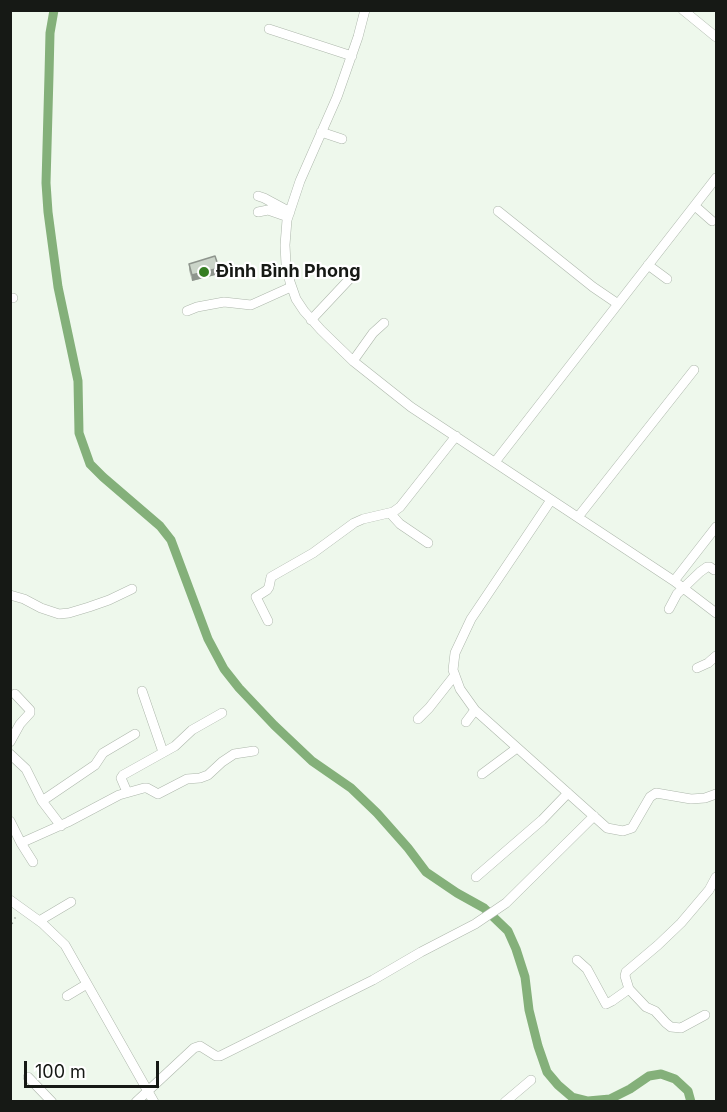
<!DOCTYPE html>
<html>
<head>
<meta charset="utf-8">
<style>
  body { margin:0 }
  #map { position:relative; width:727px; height:1112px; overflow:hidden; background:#eef8ec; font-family:Inter,sans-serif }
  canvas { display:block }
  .frame { position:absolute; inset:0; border:12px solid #161915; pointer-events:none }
  .scale { position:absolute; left:24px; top:1061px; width:135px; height:27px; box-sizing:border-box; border:3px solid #161915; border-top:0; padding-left:8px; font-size:18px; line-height:21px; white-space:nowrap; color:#161915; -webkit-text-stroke:4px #fff; paint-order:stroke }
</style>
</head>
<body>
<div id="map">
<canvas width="727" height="1112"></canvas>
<div class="frame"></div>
<div class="scale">100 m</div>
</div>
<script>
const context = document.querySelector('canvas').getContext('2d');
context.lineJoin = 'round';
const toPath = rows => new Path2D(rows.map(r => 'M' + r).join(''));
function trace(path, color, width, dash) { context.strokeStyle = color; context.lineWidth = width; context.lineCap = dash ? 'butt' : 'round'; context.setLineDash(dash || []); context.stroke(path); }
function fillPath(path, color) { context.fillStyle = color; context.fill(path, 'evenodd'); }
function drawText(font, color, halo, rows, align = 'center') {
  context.font = font + ' Inter,sans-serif'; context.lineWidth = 4.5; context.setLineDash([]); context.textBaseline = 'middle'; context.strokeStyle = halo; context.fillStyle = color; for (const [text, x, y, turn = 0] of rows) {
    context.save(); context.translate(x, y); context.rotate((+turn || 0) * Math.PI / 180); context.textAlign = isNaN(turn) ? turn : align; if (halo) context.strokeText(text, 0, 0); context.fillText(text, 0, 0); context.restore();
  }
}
const canal = toPath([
  [54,10,50,33,49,75,46,183,48,212,58,287,78,381,79,433,90,464,103,477,160,526,171,540,208,639,224,669,239,688,274,725,312,761,351,788,377,813,408,848,426,872,457,893,484,908,508,931,516,949,525,977,529,1010,538,1046,547,1072,558,1085,572,1097,588,1101,610,1099,630,1089,649,1076,661,1074,675,1079,688,1091,691,1102]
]);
const path = toPath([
  [12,924,16,916]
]);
const minor = toPath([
  [365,10,358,37,337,97,300,181,287,220,285,245,286,264,290,282,296,299,304,311,321,330,353,361,411,407,674,581,716,613],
  [683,10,716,37],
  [269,29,352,56],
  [321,132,342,139],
  [258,196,264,198,290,212],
  [695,206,712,221],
  [498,211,593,287,618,304],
  [258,212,268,210,288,217],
  [648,265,667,279],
  [10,298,13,298],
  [187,311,197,307,224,302,251,305,291,287],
  [311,320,356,272],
  [353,361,373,333,384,323],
  [495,462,716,178],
  [551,500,471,619,455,653,453,670,460,689,475,710,607,828,623,831,632,828,650,797,656,793,691,799,705,798,716,794],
  [390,513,400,524,428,543],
  [578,517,694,370],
  [674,581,716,527],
  [10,595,24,599,41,608,59,614,69,613,89,607,109,600,132,589],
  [669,609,677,594,700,572,707,567,710,567,714,570],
  [268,621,256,597,267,590,269,587,271,577,313,553,354,523,363,519,393,512,400,507,456,436],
  [697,668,708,663,716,656],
  [142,691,163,752],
  [418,719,429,708,455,675],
  [466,722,475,710],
  [10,742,20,724,30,713,30,710,15,694],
  [10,754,26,769,42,801,61,826],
  [482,774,517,748],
  [127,792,121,778,123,775,175,746,192,730,222,713],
  [42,801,95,765,103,753,135,734],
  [10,821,21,843,33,862],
  [21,843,68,822,119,795,144,788,147,788,158,794,187,779,200,778,208,775,222,762,234,754,254,751],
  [476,877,542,820,568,793],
  [10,900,42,923,65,945,154,1102],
  [39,921,71,902],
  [577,960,587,969,606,1004,612,1001,629,989,625,976,626,972,658,945,681,923,709,890,716,877],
  [629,989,646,1007,655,1011,666,1023,671,1027,681,1028,705,1015],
  [67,996,87,984],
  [28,1077,52,1102],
  [136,1102,194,1048,200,1046,216,1056,220,1056,373,980,421,952,475,924,506,903,594,816],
  [505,1102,531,1080]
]);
const wall = toPath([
  [189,264,219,274,192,281,189,270]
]);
const shadedWall = toPath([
  [219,268,219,274,192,281,192,275]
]);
const building = toPath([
  [215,256,219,268,192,275,189,264,215,256]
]);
const markers = [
  [204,272,6,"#367e23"]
];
const poiNames = [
  ["Đình Bình Phong",216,272]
];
trace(canal, '#84b07a', 9);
trace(minor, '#adb7ab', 10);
trace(path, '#a6aea5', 1.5, [1.5, 4.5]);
trace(minor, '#fff', 9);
fillPath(wall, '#afb7ad');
fillPath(shadedWall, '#8e958d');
fillPath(building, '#cbd5c9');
trace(building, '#8e958d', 1.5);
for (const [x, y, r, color] of markers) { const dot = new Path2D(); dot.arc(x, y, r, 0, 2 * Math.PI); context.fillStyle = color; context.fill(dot); trace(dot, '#fff', 2); }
drawText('bold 18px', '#161915', '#fff', poiNames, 'left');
</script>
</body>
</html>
